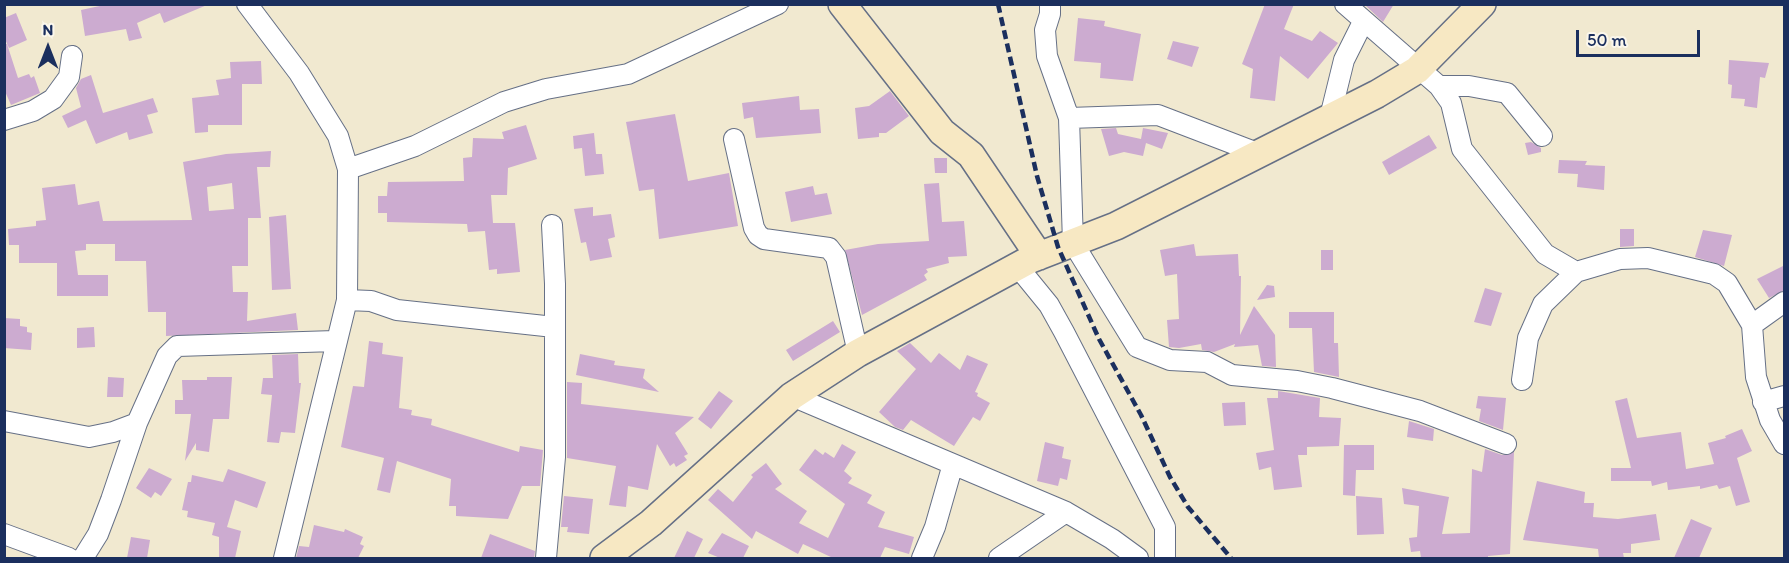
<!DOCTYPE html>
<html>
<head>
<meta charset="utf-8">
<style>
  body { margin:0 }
  #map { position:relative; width:1789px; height:563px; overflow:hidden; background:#f1e9d0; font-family:Itim,sans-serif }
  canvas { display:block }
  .frame { position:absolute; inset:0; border:6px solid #1b2f5e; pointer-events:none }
  .north { position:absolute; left:18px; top:18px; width:60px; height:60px; -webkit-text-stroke:4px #fbf7ec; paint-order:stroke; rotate:0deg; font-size:16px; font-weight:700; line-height:24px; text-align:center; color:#1b2f5e }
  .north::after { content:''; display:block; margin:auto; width:21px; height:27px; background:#1b2f5e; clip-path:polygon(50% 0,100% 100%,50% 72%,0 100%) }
  .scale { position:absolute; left:1576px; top:30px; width:124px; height:27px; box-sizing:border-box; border:3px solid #1b2f5e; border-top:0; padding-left:8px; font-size:18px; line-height:21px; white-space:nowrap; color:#1b2f5e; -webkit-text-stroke:4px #fbf7ec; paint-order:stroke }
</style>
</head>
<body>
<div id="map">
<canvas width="1789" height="563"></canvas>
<div class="frame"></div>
<div class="north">N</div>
<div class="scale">50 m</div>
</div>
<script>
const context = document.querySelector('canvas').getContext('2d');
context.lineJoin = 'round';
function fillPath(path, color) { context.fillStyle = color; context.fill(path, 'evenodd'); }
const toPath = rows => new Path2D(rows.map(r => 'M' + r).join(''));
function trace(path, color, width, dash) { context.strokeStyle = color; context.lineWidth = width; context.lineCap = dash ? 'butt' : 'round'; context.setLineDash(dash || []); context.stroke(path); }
const building = toPath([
  [109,4,207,4,207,5,164,23,160,13,137,23,142,38,129,41,126,29,85,36,81,10],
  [1265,4,1294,4,1284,29,1312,41,1320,31,1338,43,1308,79,1280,56,1275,101,1250,98,1253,69,1242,64],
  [1364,4,1394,4,1383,22],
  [16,13,27,40,9,48,4,37,4,18],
  [1078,18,1105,21,1104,26,1141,34,1133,81,1100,78,1101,63,1074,61],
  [1173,41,1199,47,1192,67,1167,59],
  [4,44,7,44,18,78,29,74,31,78,34,76,40,93,11,105,4,89],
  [1729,60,1769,63,1765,78,1760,77,1757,108,1744,106,1745,99,1731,98,1732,85,1728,84],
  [261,61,262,84,242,84,242,125,208,125,208,132,195,133,192,98,219,95,216,80,231,78,230,62],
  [91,75,103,113,153,98,158,112,147,115,153,133,129,140,127,132,96,144,86,120,68,128,62,116,81,107,76,88,81,79],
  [890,91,909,116,886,133,879,133,879,137,858,139,855,108,869,106],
  [799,96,800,110,819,109,821,133,756,138,753,117,744,119,742,103],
  [675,114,688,181,729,173,738,226,659,239,654,189,639,191,626,122],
  [526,125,537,159,508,168,507,195,491,195,493,223,515,223,520,272,497,274,497,269,489,270,485,231,468,232,467,224,387,222,387,213,378,213,378,196,387,196,388,182,464,181,463,158,472,157,473,138,504,139,502,132],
  [1116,128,1118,134,1141,139,1143,128,1168,133,1162,149,1146,143,1143,156,1124,152,1109,156,1101,129],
  [594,133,596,154,602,154,604,174,585,176,582,148,574,149,573,136],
  [1429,135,1437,148,1389,175,1382,162],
  [1531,142,1541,148,1541,152,1528,155,1525,143],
  [271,151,270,167,257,167,261,218,248,218,248,266,232,266,233,292,248,292,247,321,296,313,298,330,166,336,166,312,148,312,146,261,115,261,115,244,86,244,86,250,75,251,78,275,108,275,108,296,57,296,57,263,19,263,19,245,9,245,8,229,36,226,36,221,46,220,42,188,75,184,78,205,99,201,103,221,192,220,183,162,226,154],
  [232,183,234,209,209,211,207,187],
  [934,158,947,158,947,173,935,173],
  [1559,160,1587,161,1585,165,1605,166,1604,190,1577,187,1578,174,1558,173],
  [939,183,942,222,964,221,967,256,948,257,949,263,926,269,928,272,924,275,927,280,862,315,845,250,878,244,929,241,924,184],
  [813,186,815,195,827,193,832,214,791,222,785,192],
  [593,207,593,216,611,214,615,237,608,239,612,257,590,261,586,242,581,243,574,209],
  [286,215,291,289,272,290,269,217],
  [1620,229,1634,229,1634,246,1620,247],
  [1703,230,1732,235,1724,266,1695,257],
  [1194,244,1196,256,1238,254,1239,276,1241,276,1240,335,1254,306,1275,335,1276,367,1262,366,1258,345,1234,347,1235,344,1214,352,1202,350,1201,344,1179,348,1169,347,1167,320,1179,319,1177,274,1165,276,1160,250],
  [1321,250,1333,250,1333,270,1321,270],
  [1785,265,1785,290,1769,298,1757,279],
  [1267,285,1274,286,1275,297,1257,300],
  [1485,288,1502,293,1491,326,1474,322],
  [1289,312,1334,312,1334,343,1338,343,1339,377,1314,372,1312,328,1289,328],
  [4,318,20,319,20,326,27,327,27,332,32,333,31,350,4,348],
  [833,321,840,332,793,361,786,350],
  [94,327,95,347,77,348,77,328],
  [369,341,383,343,382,354,403,357,399,408,412,410,411,415,432,419,431,425,519,452,520,446,543,450,540,486,522,486,508,519,456,516,456,506,449,506,451,479,397,461,390,493,377,490,384,458,341,447,353,386,364,387],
  [910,343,931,363,939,353,960,370,967,355,988,364,975,392,978,393,977,396,990,403,980,421,973,417,954,446,911,420,903,430,895,427,879,412,916,369,897,351],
  [298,354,299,383,301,383,295,433,281,432,279,443,267,442,272,395,261,394,263,378,273,378,272,355],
  [580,354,615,361,614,365,645,369,643,378,659,392,576,375],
  [108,377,124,378,123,397,107,397],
  [207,377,232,377,229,419,213,419,209,452,196,450,196,443,185,461,191,414,175,414,175,400,183,400,182,380,207,380],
  [567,382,582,383,581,404,694,417,675,433,688,454,684,456,687,460,676,467,674,463,670,466,657,444,648,490,628,486,626,507,609,505,616,466,567,458],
  [719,391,733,401,711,429,698,419],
  [1278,391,1320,398,1319,417,1341,418,1339,446,1307,447,1307,455,1298,455,1302,487,1274,490,1271,467,1259,470,1256,453,1274,450,1267,398,1278,398],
  [1478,396,1506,398,1503,430,1479,421,1481,409,1476,408],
  [1627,398,1637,438,1681,432,1686,469,1714,464,1708,443,1726,438,1725,436,1742,429,1752,451,1737,458,1750,502,1736,506,1730,486,1719,489,1717,485,1700,489,1700,486,1668,490,1667,482,1652,486,1651,481,1611,481,1611,468,1631,468,1615,401],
  [1245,402,1246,425,1224,426,1222,403],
  [1409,421,1434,429,1433,441,1407,437],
  [1045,442,1064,447,1062,458,1071,460,1067,480,1060,478,1058,486,1037,481],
  [842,444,856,452,844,471,852,478,848,483,872,495,867,503,885,512,878,527,914,537,909,554,885,547,880,558,833,558,803,544,798,554,756,531,752,539,708,500,718,489,733,502,753,477,751,475,766,463,782,484,775,489,807,511,799,523,828,538,845,504,799,470,815,449,823,455,825,452,834,458],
  [1344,445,1374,445,1374,470,1356,470,1355,496,1343,495],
  [1485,449,1502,455,1514,452,1510,554,1488,556,1488,558,1421,558,1420,551,1411,552,1409,538,1417,537,1419,506,1404,504,1402,488,1449,497,1442,534,1470,533,1472,469,1482,472],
  [149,468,172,479,161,496,155,492,151,498,136,488],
  [228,469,266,482,257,508,235,500,227,527,241,531,235,558,219,558,219,537,212,535,215,523,187,517,188,511,182,510,188,482,191,482,192,475,223,482],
  [1537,481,1585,492,1584,503,1594,503,1593,517,1618,519,1656,514,1660,540,1631,544,1631,553,1623,553,1624,558,1599,558,1598,549,1523,540],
  [564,496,593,499,589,534,567,532,568,527,561,527],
  [1356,496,1382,498,1384,534,1357,535],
  [1691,519,1712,528,1699,558,1674,558],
  [314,525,344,532,345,529,363,537,360,544,364,546,358,558,296,558,299,546,309,547],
  [687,531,703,539,694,558,674,558],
  [722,533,749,546,743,558,720,558,708,553],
  [490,534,535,551,534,558,481,558],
  [131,537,150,540,147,558,127,558]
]);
const street = toPath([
  [247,4,299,73,338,136,348,169,347,300,284,558],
  [1050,4,1050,14,1045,30,1047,56,1069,118,1073,243,1137,347,1170,360,1207,362,1232,375,1297,381,1332,388,1420,411,1506,444],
  [1345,4,1439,86,1451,103,1462,149,1545,254,1576,272,1620,259,1648,258,1714,274,1727,283,1752,325,1756,377,1770,420,1784,444],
  [1439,86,1469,86,1507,93,1542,136],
  [1330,117,1344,60,1363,22],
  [1069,118,1158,115,1260,154],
  [4,120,33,111,53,99,69,77,72,56],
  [734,139,754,228,758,235,764,239,829,248,836,257,858,353],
  [348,169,415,146,504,102,546,89,628,74,778,4],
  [1018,267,1049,305,1064,332,1165,527,1165,558],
  [347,300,371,301,397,310,554,327],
  [1752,325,1784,302],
  [1522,380,1528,338,1543,304,1576,272],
  [792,396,1066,512,1112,539,1138,558],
  [1763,402,1784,396],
  [4,421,89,437,113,432,137,423],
  [4,534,69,558],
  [83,558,98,534,111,500,137,423,167,356,177,346,335,341],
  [546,558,555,457,555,284,552,225],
  [922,558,935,527,953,464],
  [999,558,1066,512]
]);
const secondary = toPath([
  [842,4,942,132,971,155,1039,256],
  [604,558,651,523,792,396,858,353,1031,259,1116,226,1377,94,1417,70,1482,4]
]);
const rail = toPath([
  [998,4,1037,176,1058,247,1099,339,1141,415,1170,477,1188,507,1231,558]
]);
fillPath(building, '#ccabd0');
trace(street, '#667086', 22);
trace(secondary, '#667086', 30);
trace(street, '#fff', 20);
trace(secondary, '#f7e8c3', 27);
trace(rail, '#1b2f5e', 4.5, [9, 4.5]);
</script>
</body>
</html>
